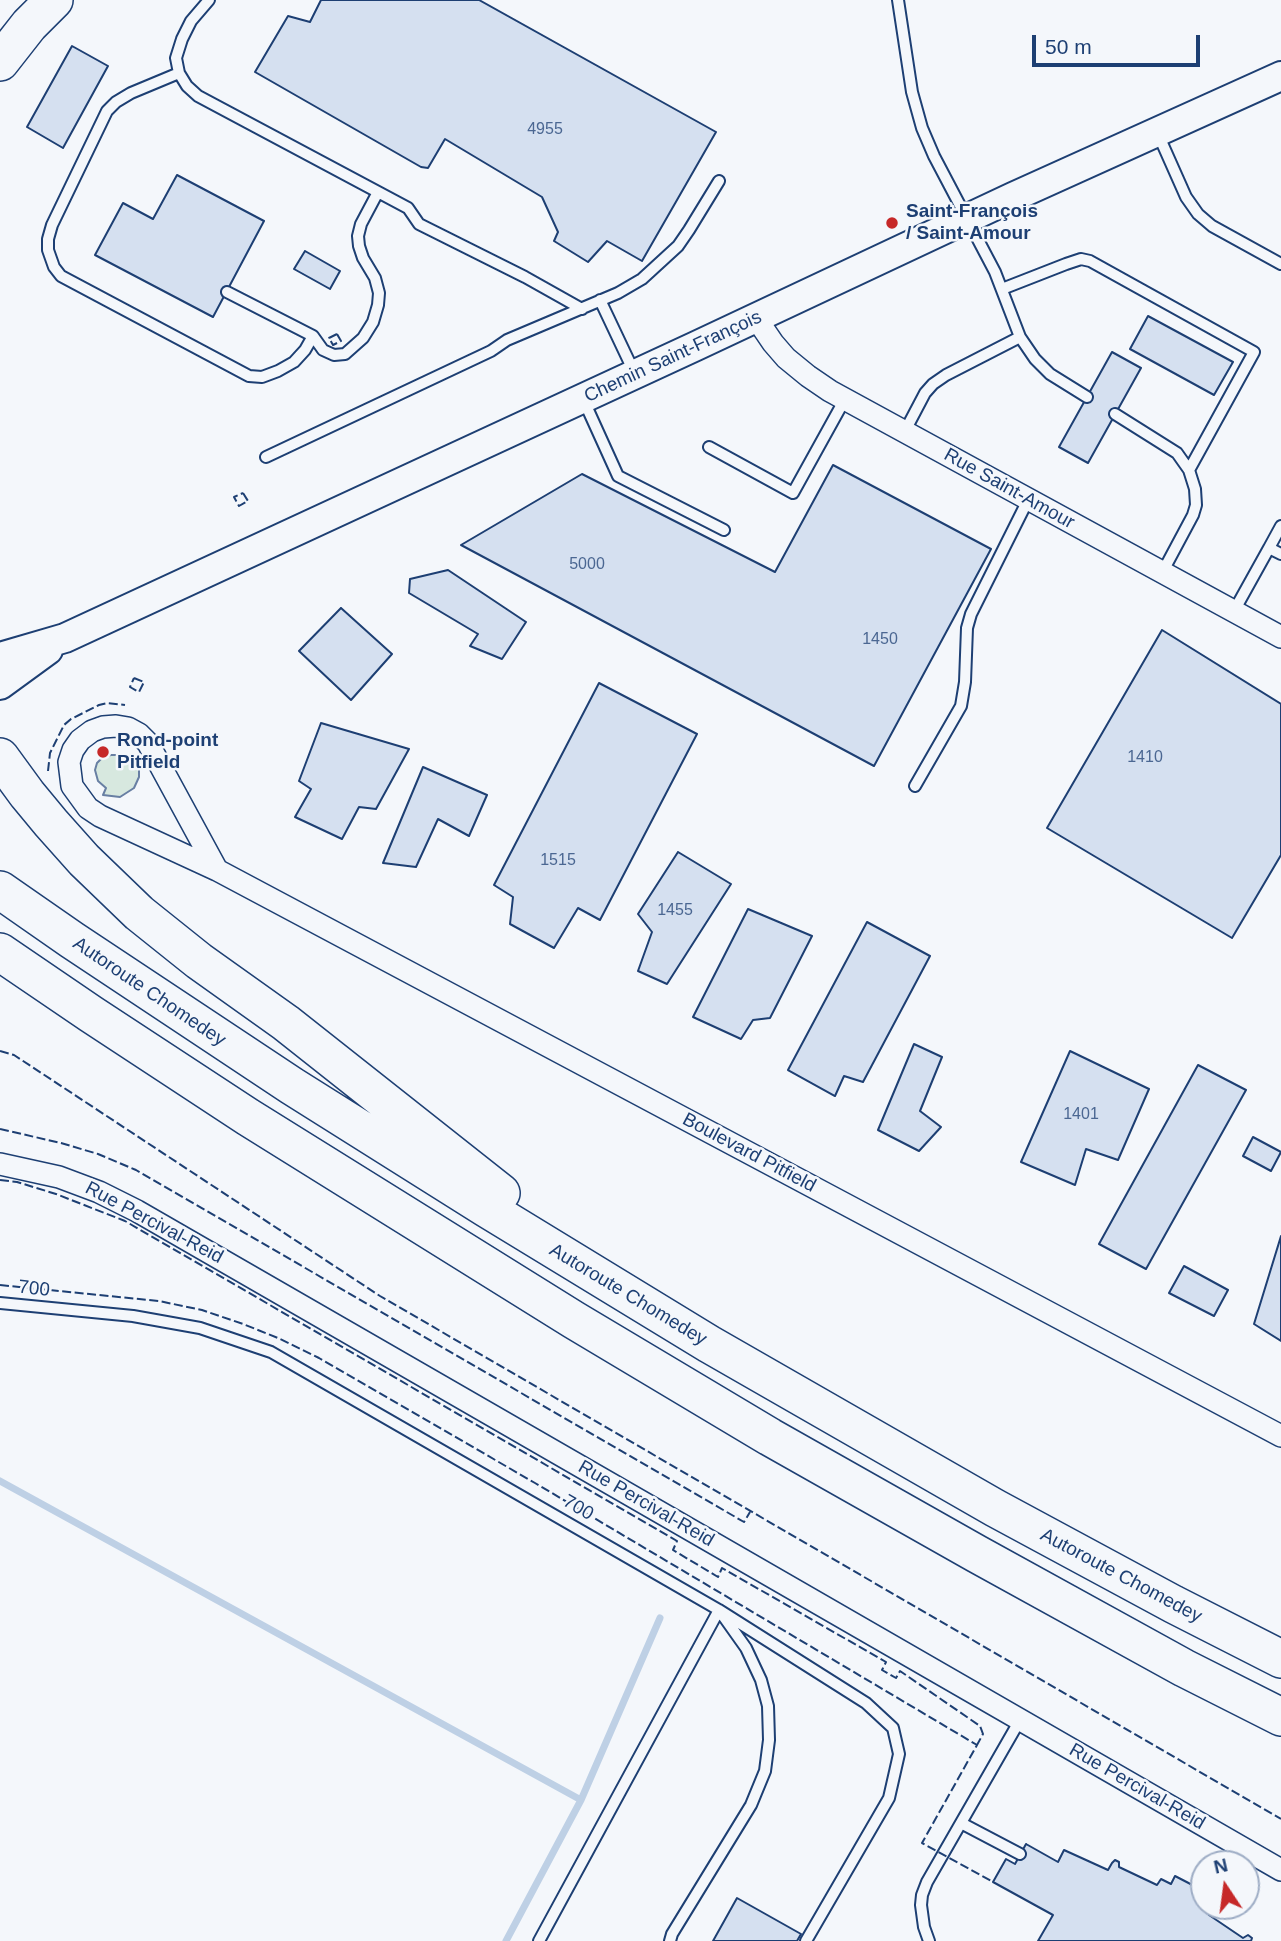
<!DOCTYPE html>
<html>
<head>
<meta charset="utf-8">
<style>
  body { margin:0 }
  #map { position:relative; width:1281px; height:1941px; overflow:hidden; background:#f4f7fb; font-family:Helvetica,sans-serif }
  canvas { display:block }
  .north { position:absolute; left:1190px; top:1850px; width:70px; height:70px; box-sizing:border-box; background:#f4f7fb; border:2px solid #9eadc5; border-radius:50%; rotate:347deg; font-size:19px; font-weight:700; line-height:28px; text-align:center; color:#1d3f73 }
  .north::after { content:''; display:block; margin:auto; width:24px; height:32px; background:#c62828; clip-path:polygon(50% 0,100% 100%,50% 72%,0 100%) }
  .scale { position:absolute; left:1032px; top:35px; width:168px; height:32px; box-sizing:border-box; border:4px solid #1d3f73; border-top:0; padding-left:9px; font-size:21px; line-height:24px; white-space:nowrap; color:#1d3f73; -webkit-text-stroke:5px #f4f7fb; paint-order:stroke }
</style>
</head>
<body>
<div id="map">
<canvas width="1281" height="1941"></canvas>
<div class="north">N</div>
<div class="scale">50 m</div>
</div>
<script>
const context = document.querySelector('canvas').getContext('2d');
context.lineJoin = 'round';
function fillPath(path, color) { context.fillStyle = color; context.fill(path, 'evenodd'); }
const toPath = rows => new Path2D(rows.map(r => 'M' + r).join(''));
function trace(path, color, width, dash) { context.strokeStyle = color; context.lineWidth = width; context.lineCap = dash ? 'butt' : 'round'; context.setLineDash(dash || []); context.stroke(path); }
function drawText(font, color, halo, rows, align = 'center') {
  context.font = font + ' Helvetica,sans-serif'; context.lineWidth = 5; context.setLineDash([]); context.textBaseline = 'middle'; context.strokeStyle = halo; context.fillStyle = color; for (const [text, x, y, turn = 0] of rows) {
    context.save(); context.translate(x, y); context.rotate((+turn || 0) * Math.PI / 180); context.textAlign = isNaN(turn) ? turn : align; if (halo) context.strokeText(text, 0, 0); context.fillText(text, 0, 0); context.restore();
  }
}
const green = toPath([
  [131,754,136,759,139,767,139,777,134,788,120,797,103,795,106,788,98,781,95,770,97,763,103,757,111,755,117,755,126,759,131,754]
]);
const stream = toPath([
  [0,1481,581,1800],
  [506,1941,581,1800,660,1618]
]);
const building = toPath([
  [321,0,479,0,716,132,642,261,607,241,588,262,554,241,558,232,542,197,445,139,428,168,421,167,255,72,288,16,310,22,321,0],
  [72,46,108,66,63,148,27,127,72,46],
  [177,175,264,221,213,317,95,255,123,203,153,219,177,175],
  [305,251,340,271,330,289,294,269,305,251],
  [1148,316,1233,362,1214,395,1130,349,1148,316],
  [1112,352,1141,368,1088,463,1059,447,1112,352],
  [833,465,991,549,874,766,461,545,582,474,775,572,833,465],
  [448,570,526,622,502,659,470,646,478,634,409,593,410,579,448,570],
  [341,608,392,654,351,700,299,651,341,608],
  [1162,630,1281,704,1281,855,1232,938,1047,828,1162,630],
  [599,683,697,734,600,920,578,908,554,948,510,924,513,897,494,885,599,683],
  [321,723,409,749,376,809,359,807,342,839,295,817,311,789,299,781,321,723],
  [423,767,487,795,469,836,438,819,416,867,383,863,423,767],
  [678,852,731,884,667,984,638,971,652,932,638,914,678,852],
  [748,909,812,936,770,1018,753,1020,741,1039,693,1017,748,909],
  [867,922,930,956,863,1082,844,1076,835,1096,788,1070,867,922],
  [914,1044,942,1057,920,1111,941,1127,919,1151,878,1130,914,1044],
  [1070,1051,1149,1089,1118,1160,1086,1149,1075,1185,1021,1162,1070,1051],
  [1198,1065,1246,1090,1146,1269,1099,1244,1198,1065],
  [1253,1137,1281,1152,1271,1171,1243,1156,1253,1137],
  [1281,1236,1281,1341,1254,1324,1281,1236],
  [1184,1266,1228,1290,1214,1316,1169,1293,1184,1266],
  [1026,1844,1058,1862,1064,1850,1108,1870,1112,1863,1115,1860,1119,1862,1119,1867,1157,1885,1161,1879,1171,1884,1175,1876,1204,1891,1204,1906,1212,1906,1209,1915,1243,1938,1248,1935,1252,1938,1251,1941,1038,1941,1053,1915,993,1882,1006,1859,1015,1864,1026,1844],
  [737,1898,801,1934,797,1941,713,1941,737,1898]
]);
const lane = toPath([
  [209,0,191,21,182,39,176,58,179,73,187,86,198,96,408,208,419,224,525,277,582,309],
  [898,0,912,92,922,128,934,156,995,272,1020,337,1035,359,1050,374,1087,397],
  [179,73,131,93,116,102,107,111,52,225,48,239,48,250,54,267,61,276,249,376,262,377,278,371,294,362,305,350,313,336],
  [1158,134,1186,197,1198,214,1212,226,1281,264],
  [1002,289,1066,264,1081,259,1090,261,1254,352,1189,470],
  [227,292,313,336,323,350,334,355,345,354,363,338,373,322,378,305,379,293,375,278,363,258,359,246,358,236,361,224,378,192],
  [600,300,635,374],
  [584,401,618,476,724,530],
  [1115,414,1177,453,1189,470,1195,489,1196,505,1193,515,1162,573],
  [905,431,925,393,933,384,946,375,1020,337],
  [709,447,793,493,845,399],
  [266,457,491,351,507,340,618,293,642,279,678,246,689,230,719,181],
  [1269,548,1281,526],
  [1234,611,1269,548,1281,554],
  [915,786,961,706,965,682,967,628,971,614,1028,500],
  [0,1303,133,1316,200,1328,271,1352,719,1610,866,1703,893,1728,899,1754,889,1798,806,1941],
  [961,1823,1020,1854],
  [539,1941,719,1610,746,1648,761,1680,768,1706,769,1740,765,1771,751,1805,672,1934,670,1941],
  [929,1941,924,1927,921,1905,922,1895,927,1882,1020,1720]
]);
const street = toPath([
  [756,318,773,343,786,358,808,376,830,391,1281,637],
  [217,870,148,743,139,734,128,728,116,726,103,727,92,731,80,740,73,750,69,762,72,786,88,808,100,816,217,870,1281,1436],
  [0,1164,59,1177,99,1192,137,1211,1281,1870]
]);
const secondary = toPath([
  [0,657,65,638,696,346,1013,197,1281,76],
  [0,685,48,650]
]);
const highway = toPath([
  [0,62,29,25,54,0],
  [0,757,27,794,51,823,84,860,139,913,199,961,286,1023,501,1193],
  [0,890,72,940,292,1086,486,1208,709,1344,995,1508,1173,1604,1281,1659],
  [0,952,91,1014,248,1117,574,1320,770,1437,977,1554,1184,1668,1281,1717]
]);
const fence = toPath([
  [337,334,341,341,333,345,329,338,337,334],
  [243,493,248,501,239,506,234,497,243,493],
  [134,678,144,682,139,692,130,687,134,678],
  [48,771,50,753,64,725,71,719,99,705,107,703,125,705],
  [0,1051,14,1055,380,1296,1281,1819],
  [0,1129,61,1143,98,1154,136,1170,744,1522,750,1512],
  [0,1180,17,1182,56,1194,125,1221,677,1541,673,1550,718,1577,722,1568,886,1662,882,1670,896,1678,900,1671,980,1726,983,1734,977,1745],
  [0,1285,159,1301,202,1310,243,1324,278,1338,319,1358,535,1483,977,1745,922,1843,993,1882]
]);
const markers = [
  [892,223,7,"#c62828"],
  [103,752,7,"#c62828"]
];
const numberNames = [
  ["4955",545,130],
  ["5000",587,565],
  ["1450",880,640],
  ["1410",1145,758],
  ["1515",558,861],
  ["1455",675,911],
  ["1401",1081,1115]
];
const poiNames = [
  ["Saint-François",906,212],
  ["/ Saint-Amour",906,234],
  ["Rond-point",117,741],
  ["Pitfield",117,763]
];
const streetNames = [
  ["Chemin Saint-François",673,357,-25],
  ["Rue Saint-Amour",1009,489,29],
  ["Autoroute Chomedey",149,992,34],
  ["Boulevard Pitfield",749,1153,28],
  ["Rue Percival-Reid",154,1223,28],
  ["700",34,1289,6],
  ["Autoroute Chomedey",628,1295,31],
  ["Rue Percival-Reid",646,1504,30],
  ["700",578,1508,30],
  ["Autoroute Chomedey",1121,1576,28],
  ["Rue Percival-Reid",1137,1787,30]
];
fillPath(green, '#d7e8df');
trace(green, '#687fa3', 2);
trace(stream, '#bed0e5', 7);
fillPath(building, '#d5e0f0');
trace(building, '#1d3f73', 2);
trace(lane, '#1d3f73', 14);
trace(street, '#1d3f73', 24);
trace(secondary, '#1d3f73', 32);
trace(highway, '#1d3f73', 40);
trace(lane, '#f4f7fb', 10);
trace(street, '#f4f7fb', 21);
trace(secondary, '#f4f7fb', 28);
trace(highway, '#f4f7fb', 37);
trace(fence, '#1d3f73', 2, [9, 3.5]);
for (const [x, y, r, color] of markers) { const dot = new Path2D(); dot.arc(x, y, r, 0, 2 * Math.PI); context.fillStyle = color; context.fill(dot); trace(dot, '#f4f7fb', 2.5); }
drawText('16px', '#4b6792', null, numberNames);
drawText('bold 19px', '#1d3f73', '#f4f7fb', poiNames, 'left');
drawText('19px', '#1d3f73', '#f4f7fb', streetNames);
</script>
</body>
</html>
